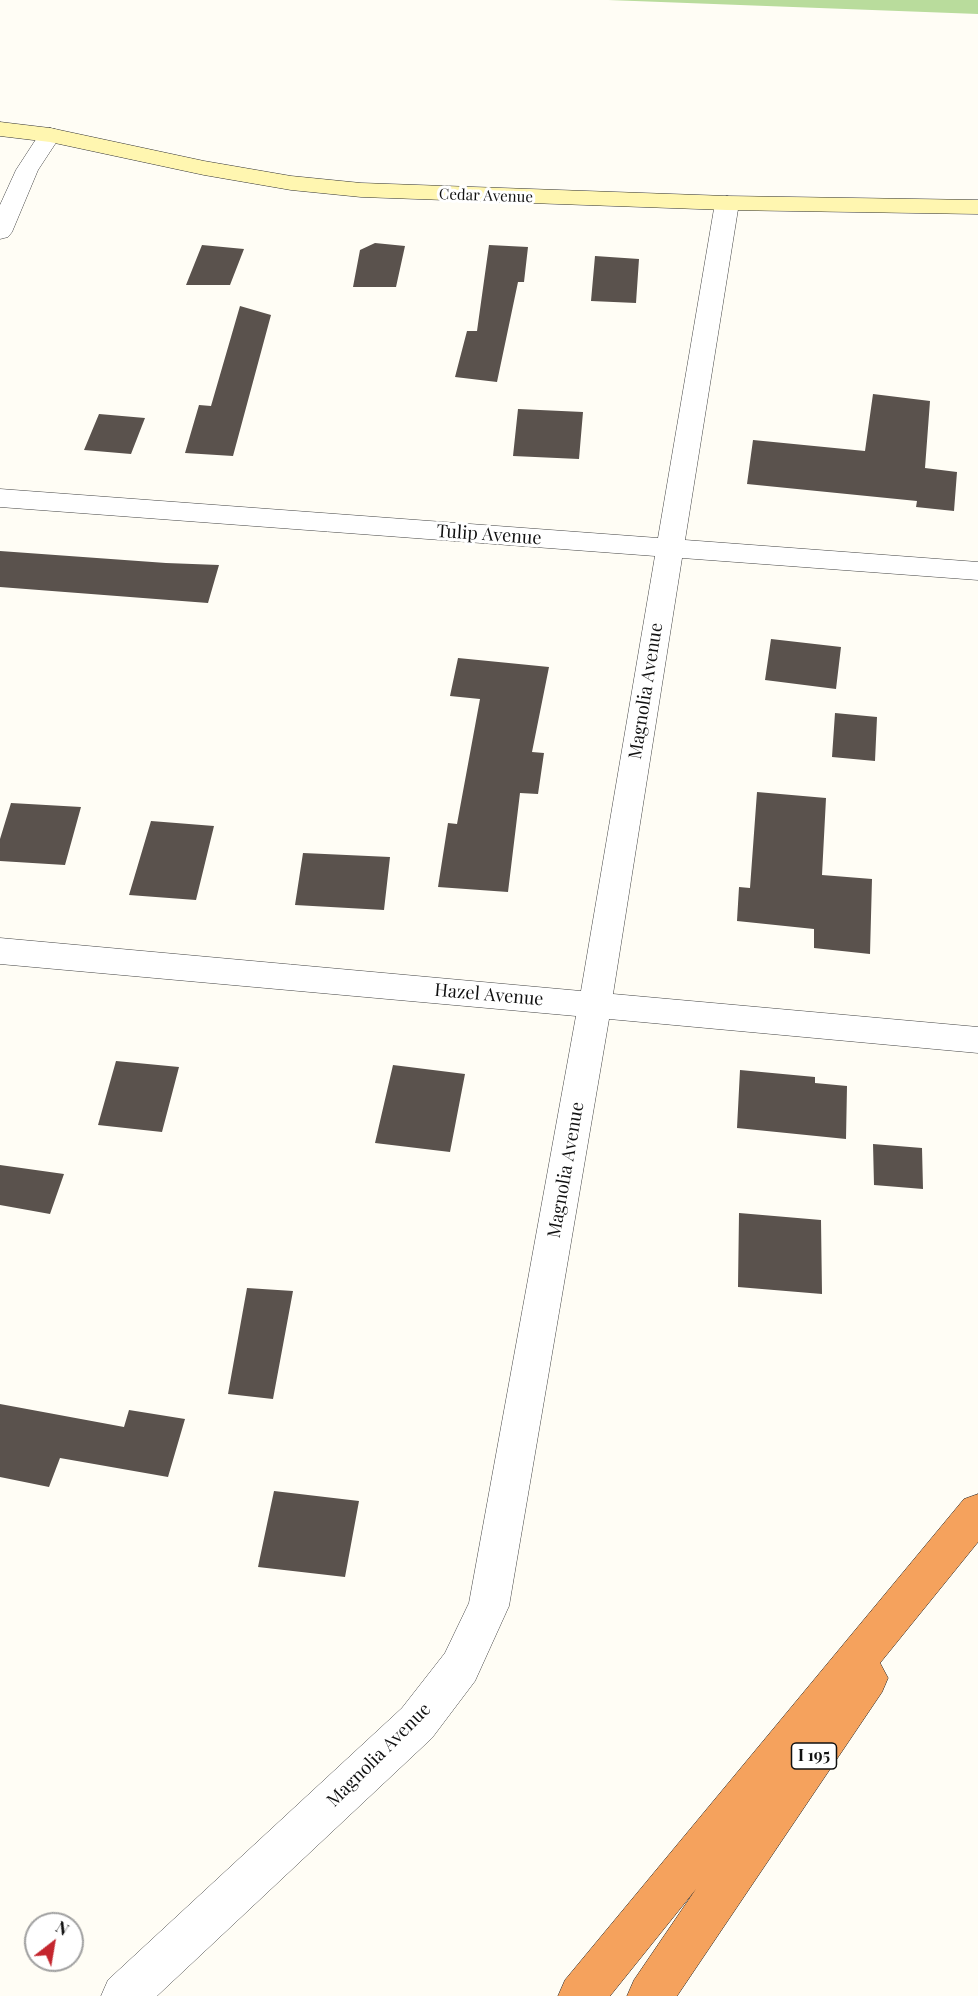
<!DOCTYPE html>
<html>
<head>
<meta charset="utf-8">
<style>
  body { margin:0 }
  #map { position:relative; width:978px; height:1996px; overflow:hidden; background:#fffdf5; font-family:"Playfair Display",serif }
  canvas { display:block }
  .north { position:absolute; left:24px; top:1912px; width:60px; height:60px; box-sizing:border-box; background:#fff; border:2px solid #a0a0a0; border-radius:50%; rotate:31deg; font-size:16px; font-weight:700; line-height:24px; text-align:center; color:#111 }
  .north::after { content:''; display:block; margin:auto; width:21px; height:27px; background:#c4262e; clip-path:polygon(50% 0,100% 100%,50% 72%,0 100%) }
</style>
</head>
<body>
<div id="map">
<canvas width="978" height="1996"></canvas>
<div class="north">N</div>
</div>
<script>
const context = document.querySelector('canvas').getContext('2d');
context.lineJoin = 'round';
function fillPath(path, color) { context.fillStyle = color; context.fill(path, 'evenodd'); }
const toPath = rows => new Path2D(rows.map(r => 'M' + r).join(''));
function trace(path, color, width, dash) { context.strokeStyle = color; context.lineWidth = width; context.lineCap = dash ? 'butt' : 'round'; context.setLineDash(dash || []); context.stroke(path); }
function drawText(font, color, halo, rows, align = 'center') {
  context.font = font + ' "Playfair Display",serif'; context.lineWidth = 6; context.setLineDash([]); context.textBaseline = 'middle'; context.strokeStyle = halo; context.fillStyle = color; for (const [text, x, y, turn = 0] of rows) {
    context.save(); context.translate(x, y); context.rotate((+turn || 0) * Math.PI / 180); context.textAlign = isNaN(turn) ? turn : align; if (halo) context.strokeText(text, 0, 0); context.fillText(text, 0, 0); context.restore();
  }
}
const forest = toPath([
  [608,0,978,0,978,14]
]);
const building = toPath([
  [375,243,405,246,396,287,353,287,360,250],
  [202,245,244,249,230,285,186,285],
  [489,245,528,247,524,282,518,282,497,382,455,377,467,331,477,331],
  [595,256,639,259,636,303,591,301],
  [240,306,271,315,233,456,185,453,199,405,211,406],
  [873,394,930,401,925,468,957,472,954,511,916,507,917,501,747,484,753,440,865,451],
  [518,409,583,412,579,459,513,456],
  [99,414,145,418,131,454,84,450],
  [0,551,166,563,219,565,208,603,0,587],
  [771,639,841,647,836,689,765,680],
  [458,658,549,667,532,752,544,753,538,794,520,793,508,892,438,887,448,823,457,824,480,699,450,696],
  [835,713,877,717,875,761,832,757],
  [757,792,826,798,822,875,872,879,870,954,814,948,814,929,737,921,739,887,750,888],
  [11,803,81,807,65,865,0,861,0,839],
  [151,821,214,826,196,900,129,895],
  [303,853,390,857,384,910,295,905],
  [116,1061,179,1067,162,1132,98,1125],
  [393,1065,465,1074,450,1152,375,1143],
  [740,1070,815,1077,815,1083,847,1086,846,1139,737,1128],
  [873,1144,922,1148,923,1189,874,1185],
  [0,1165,64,1174,50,1214,0,1205],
  [739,1213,821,1220,822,1294,738,1287],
  [247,1288,293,1291,273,1399,228,1394],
  [0,1404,124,1427,129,1410,185,1419,168,1477,60,1458,49,1487,0,1477],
  [274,1491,359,1501,345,1577,258,1567]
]);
const street = toPath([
  [50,128,58,130,61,135,38,170,12,232,8,237,0,239,0,205,16,170,42,130,50,128],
  [727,196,735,198,739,203,685,540,978,562,978,580,682,558,613,994,978,1027,978,1053,609,1019,509,1606,475,1681,432,1738,157,1996,101,1996,108,1980,402,1708,445,1653,469,1603,576,1016,0,964,0,938,581,991,655,556,0,507,0,489,658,538,715,203,719,198,727,196]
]);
const secondary = toPath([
  [0,122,50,128,204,161,291,176,361,183,727,196,978,200,978,214,727,210,361,197,291,190,204,175,50,142,0,136,0,122]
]);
const highway = toPath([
  [978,1494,978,1542,880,1663,888,1678,882,1692,677,1996,627,1996,634,1980,696,1889,610,1996,558,1996,565,1980,964,1499,978,1494]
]);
const farStreetnames = [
  ["Cedar Avenue",486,196,2]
];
const shields = [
  [814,1756,45]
];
const shieldNames = [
  ["I 195",814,1756]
];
const streetNames = [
  ["Tulip Avenue",489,535,4],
  ["Magnolia Avenue",646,691,-81],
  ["Hazel Avenue",489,995,5],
  ["Magnolia Avenue",566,1170,-80],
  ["Magnolia Avenue",379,1755,-45]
];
fillPath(forest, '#b9dc9c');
fillPath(building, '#5a524d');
trace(street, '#444', 1);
trace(secondary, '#333', 1);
trace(highway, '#222', 1);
fillPath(street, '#fff');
fillPath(secondary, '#fff6b0');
fillPath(highway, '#f5a25d');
drawText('15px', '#111', '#fff', farStreetnames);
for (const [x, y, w] of shields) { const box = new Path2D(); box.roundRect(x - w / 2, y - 13, w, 26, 4.5); context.fillStyle = '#fff'; context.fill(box); trace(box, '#111', 1.5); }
drawText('bold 16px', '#111', null, shieldNames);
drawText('18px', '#111', '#fff', streetNames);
</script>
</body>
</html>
